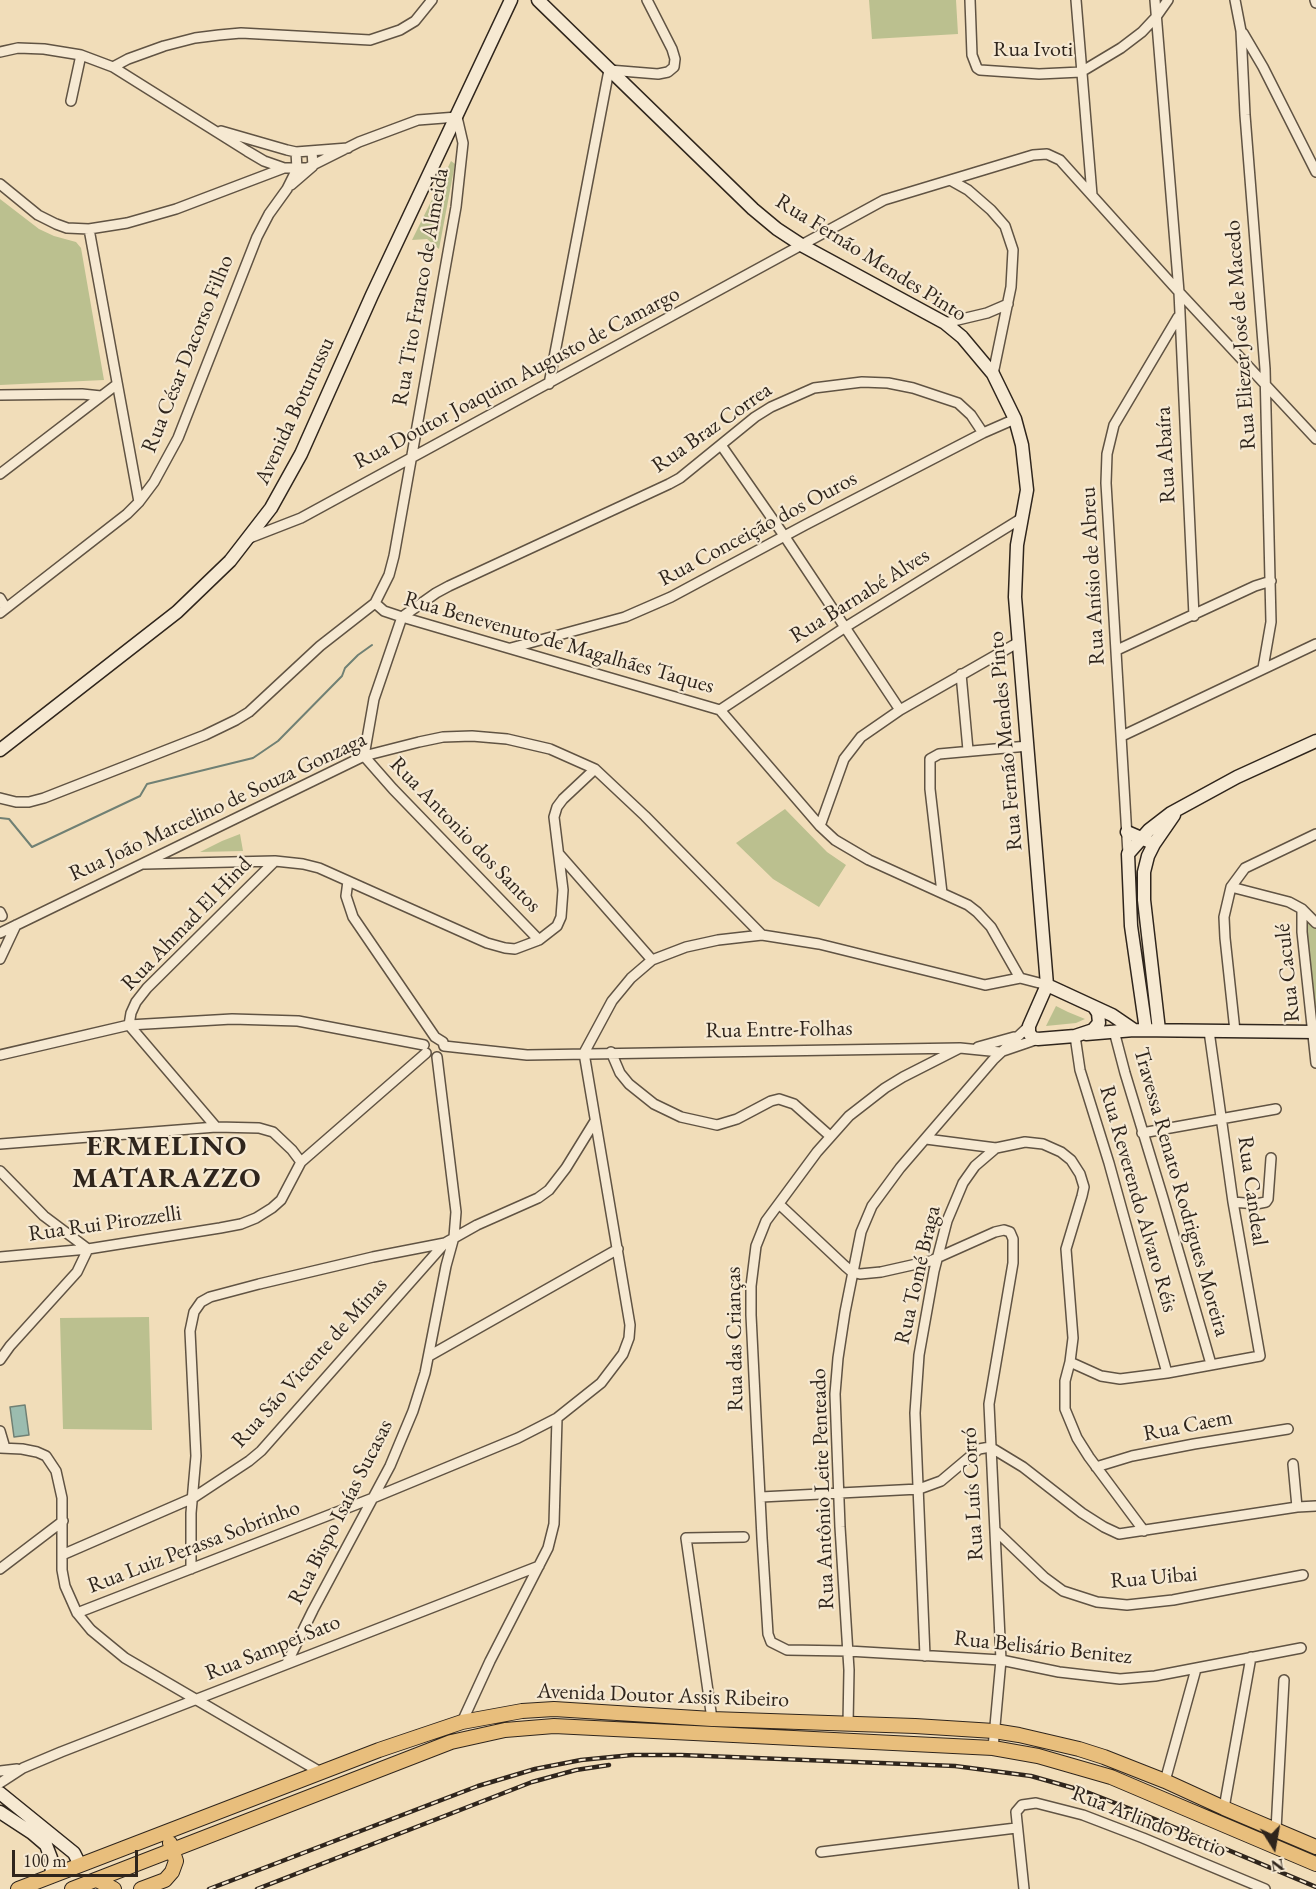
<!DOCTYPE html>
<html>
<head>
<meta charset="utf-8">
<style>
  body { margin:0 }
  #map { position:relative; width:1316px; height:1889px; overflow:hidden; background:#f1ddb9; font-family:"EB Garamond",serif }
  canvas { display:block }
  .north { position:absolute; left:1244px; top:1817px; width:60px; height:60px; -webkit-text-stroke:4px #f6e9d2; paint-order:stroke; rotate:169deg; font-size:16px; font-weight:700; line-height:24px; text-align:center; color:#2f251c }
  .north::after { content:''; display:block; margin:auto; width:21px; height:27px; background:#2f251c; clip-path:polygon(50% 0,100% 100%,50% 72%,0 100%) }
  .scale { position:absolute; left:12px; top:1850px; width:126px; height:27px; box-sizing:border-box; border:3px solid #2f251c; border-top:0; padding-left:8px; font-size:18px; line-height:21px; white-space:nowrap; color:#2f251c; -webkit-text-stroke:4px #f6e9d2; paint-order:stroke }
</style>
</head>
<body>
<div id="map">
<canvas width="1316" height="1889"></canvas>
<div class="north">N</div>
<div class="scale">100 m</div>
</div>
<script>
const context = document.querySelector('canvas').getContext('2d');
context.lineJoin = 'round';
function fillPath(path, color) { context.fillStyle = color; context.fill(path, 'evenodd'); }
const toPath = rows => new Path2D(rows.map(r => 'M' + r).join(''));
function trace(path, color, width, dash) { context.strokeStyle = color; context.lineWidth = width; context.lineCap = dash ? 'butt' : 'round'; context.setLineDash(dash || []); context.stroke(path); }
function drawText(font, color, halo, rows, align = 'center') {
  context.font = font + ' "EB Garamond",serif'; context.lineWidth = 4.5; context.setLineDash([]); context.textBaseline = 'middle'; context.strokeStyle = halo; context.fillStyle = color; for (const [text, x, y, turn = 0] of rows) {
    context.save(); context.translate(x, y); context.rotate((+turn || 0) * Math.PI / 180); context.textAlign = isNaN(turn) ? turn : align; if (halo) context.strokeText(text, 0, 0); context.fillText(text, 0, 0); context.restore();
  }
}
const green = toPath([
  [869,0,956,0,958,34,872,39],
  [451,161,455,164,439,249,427,239,412,240],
  [0,199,39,229,54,236,76,242,81,248,104,380,0,385],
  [785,809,827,852,846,865,819,907,773,879,736,843],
  [240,834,243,851,200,852,222,841],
  [1302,909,1316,924,1316,1032],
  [1056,1006,1068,1012,1085,1019,1076,1023,1046,1026],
  [149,1317,152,1430,63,1429,60,1318]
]);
const water = toPath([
  [25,1405,29,1435,14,1437,10,1407,25,1405]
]);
const stream = toPath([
  [0,818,9,819,32,847,140,796,147,784,253,758,278,741,342,676,345,668,358,655,372,645]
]);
const street = toPath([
  [970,0,972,55,977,68,980,70,1039,74,1081,72,1121,48,1142,32,1156,17,1168,0],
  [1076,0,1092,195],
  [1155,0,1179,292,1194,616],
  [1235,0,1241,31,1245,115,1265,369,1271,622,1263,668],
  [1315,0,1316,3],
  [1243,33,1263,67,1316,172],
  [0,52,18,48,44,49,81,55,113,67,247,151,264,161,284,168],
  [113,67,128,59,164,46,195,38,219,35,241,33,370,40,400,30,415,21,432,0],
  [71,101,81,55],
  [221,131,287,150,296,152,348,148],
  [952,181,968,190,991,210,1005,226,1013,250,1011,287,993,374],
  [0,184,38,215,56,224,67,228,89,229,139,502],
  [291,185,313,166,312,151],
  [89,229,127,223,176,209,284,168,307,168,359,142,418,120,457,117,463,143,456,207,394,556,389,575,375,603],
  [945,323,987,313,1008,304],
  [549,384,609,70,658,74,668,72,674,67,675,59,672,49,647,0],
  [0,395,82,394,101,396],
  [721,445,785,537,900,710],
  [0,474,116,385],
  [247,539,301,518,884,200,1033,155,1047,154,1060,160,1179,292,1316,439],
  [0,598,6,608],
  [375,603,384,611,402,617,720,710,820,826,835,840,869,860,968,905,977,912,991,927,1020,978],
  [0,613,127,514,139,502,154,482,178,438,257,237,269,214,287,189,297,169,296,152],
  [511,648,625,617,671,597,805,525,983,433,1015,419],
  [1117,650,1255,586,1271,581],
  [961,674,968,750],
  [720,710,844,628,1022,518],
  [1122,736,1316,644],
  [364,756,374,699,402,617,436,593,449,586,669,484,680,478,755,417,771,407,814,388,862,382,888,383,913,388,958,403,971,415,983,433],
  [364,756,393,789,539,940],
  [0,798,16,802,29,802,44,798,205,735,236,720,249,712,320,646,375,603],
  [820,826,844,759,861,737,900,710,1019,642],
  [559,854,652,960],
  [1128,854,1106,483,1107,454,1114,425,1178,317],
  [144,864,275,861,303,864,319,868,487,943,505,948,515,949,539,940,557,926,561,917,563,890,554,817,557,807,563,799,595,769],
  [348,881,346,896,353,917,435,1037,443,1042,444,1046,527,1055,960,1048,1000,1052,1038,1039],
  [1231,887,1289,902,1302,909,1316,923],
  [942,893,930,789,930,759,939,754,1028,746],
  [1302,909,1302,932,1316,1063],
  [0,912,2,916],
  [0,933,364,756,419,742,443,737,472,736,507,739,550,749,595,769,645,816,762,935],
  [0,959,16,925],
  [1114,1031,1125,1073,1163,1198,1211,1364],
  [1235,1031,1225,938,1224,917,1231,887,1245,868,1316,834],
  [1075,1036,1080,1070,1109,1163,1167,1373],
  [978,1047,1014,1037],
  [960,1048,903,1077,885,1088,849,1116,817,1152,766,1221,756,1246,751,1286,751,1315,762,1538,768,1634,771,1642,787,1650,848,1651,1001,1660,1059,1672,1120,1679,1155,1676,1301,1648],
  [611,1052,620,1073,629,1084,654,1104,681,1117,717,1125,737,1119,771,1101,779,1099,794,1104,830,1136],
  [0,1055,129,1025,232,1019,298,1021,424,1045],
  [216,1127,129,1025,131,1013,136,1002,147,988,275,861],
  [1142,1133,1276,1109],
  [926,1139,996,1148],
  [0,1144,216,1127,259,1128,273,1132,292,1150,301,1162],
  [0,1171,44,1216,88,1249,77,1272,10,1346,0,1360],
  [1233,1202,1256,1204,1266,1202,1268,1199,1271,1158],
  [779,1204,845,1266,852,1272,860,1274,881,1272,930,1261,995,1232,1004,1230,1010,1232,1013,1239,1013,1263,989,1404,1001,1660,993,1748],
  [0,1257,88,1249,220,1228,241,1224,256,1218,272,1208,281,1200,301,1162,426,1053],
  [429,1356,618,1249],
  [1070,1362,1101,1376,1120,1379,1167,1373,1260,1356,1233,1202,1209,1031],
  [0,1431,5,1448],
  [0,1448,22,1449,37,1452,46,1456,56,1471,62,1498,62,1570,65,1586,77,1613,91,1630,125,1658,322,1773],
  [1293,1464,1297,1507],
  [1096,1467,1132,1456,1194,1444,1288,1429],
  [761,1497,919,1489,941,1481,979,1449,990,1447,1023,1467,1082,1513,1104,1527,1119,1534,1297,1507,1316,1506],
  [995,1530,1044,1577,1063,1591,1097,1602,1127,1605,1173,1600,1303,1575],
  [62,1555,193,1498,249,1461,261,1451,445,1243],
  [0,1569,63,1521],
  [191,1569,191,1513,196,1456,190,1331,194,1312,201,1302,210,1297,259,1284,373,1257,445,1243,477,1225,538,1198,549,1190,566,1168,595,1121],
  [77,1613,373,1498,518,1438,557,1418,601,1383,623,1354,629,1338,630,1325,584,1053,612,1001,631,978,652,960,686,947,718,940,762,935,819,944,985,985,1020,978,1047,985],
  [925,1656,915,1413,919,1355,934,1271,947,1221,963,1183,975,1166,996,1148,1025,1142,1043,1144,1061,1152,1071,1160,1080,1174,1084,1187,1082,1196,1066,1249,1073,1338,1070,1362,1065,1381,1065,1409,1077,1438,1089,1457,1144,1531],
  [287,1663,313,1610,390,1466,413,1411,425,1373,446,1266,454,1237,456,1212,437,1057],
  [712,1719,686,1538,744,1537],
  [462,1722,490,1661,548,1548,554,1524,557,1418],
  [848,1724,849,1670,840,1527,835,1394,838,1358,845,1312,861,1232,872,1206,900,1168,993,1060,1029,1026],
  [0,1771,17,1769],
  [1165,1781,1196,1669],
  [0,1783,23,1768,61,1752,539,1566],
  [1224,1808,1251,1657],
  [1276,1830,1284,1680],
  [821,1852,1016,1828],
  [1024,1889,1016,1812,1022,1805,1036,1803,1083,1815,1143,1838,1265,1889]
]);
const secondary = toPath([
  [538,0,753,209,777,229,803,246,945,323,962,337,993,374,1015,419,1022,445,1027,490,1017,545,1015,597,1047,985,1029,1026,1029,1033,1033,1038,1038,1039,1075,1036,1093,1030,1099,1023,1098,1013,1094,1007],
  [0,750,177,612,230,561,271,508,301,454,372,295,511,0],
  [1127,832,1148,841],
  [1047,985,1112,1015,1134,1030],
  [1146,1030,1131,926,1128,854,1149,830,1171,813,1237,777,1316,741],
  [1159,1030,1144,900,1144,872,1148,856,1154,844,1174,815],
  [1086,1034,1134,1030,1316,1032],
  [0,1793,74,1853,80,1865],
  [0,1812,32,1833,46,1845,51,1858,52,1876]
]);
const primary = toPath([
  [97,1880,114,1889],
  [18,1889,379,1750,462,1722,522,1711,554,1709,712,1719,915,1726,994,1731,1019,1735,1079,1749,1104,1757,1165,1781,1224,1808,1316,1847],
  [72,1889,451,1742,505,1730,554,1726,993,1748,1038,1756,1111,1777,1316,1864],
  [141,1889,165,1880,172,1872,176,1861,170,1843]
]);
const rail = toPath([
  [209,1889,478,1786,535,1769,581,1760,632,1755,681,1755,955,1766,1031,1776,1084,1791,1133,1810,1316,1887],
  [257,1889,532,1782,576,1770,609,1765]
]);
const streetNames = [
  ["Rua Ivoti",1033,50],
  ["Rua Fernão Mendes Pinto",871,258,32],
  ["Rua Tito Franco de Almeida",421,287,-80],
  ["Rua Eliezer José de Macedo",1241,335,-94],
  ["Rua César Dacorso Filho",188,354,-68],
  ["Rua Doutor Joaquim Augusto de Camargo",517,378,-28],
  ["Avenida Boturussu",295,411,-65],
  ["Rua Braz Correa",712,428,-35],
  ["Rua Abaíra",1166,455,-93],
  ["Rua Conceição dos Ouros",758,529,-28],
  ["Rua Anísio de Abreu",1093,576,-93],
  ["Rua Barnabé Alves",860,596,-32],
  ["Rua Benevenuto de Magalhães Taques",559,643,16],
  ["Rua Fernão Mendes Pinto",1006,741,-95],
  ["Rua João Marcelino de Souza Gonzaga",218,807,-25],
  ["Rua Antonio dos Santos",465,835,46],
  ["Rua Ahmad El Hind",187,924,-46],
  ["Rua Caculé",1288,973,-96],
  ["Rua Entre-Folhas",779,1030,-1],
  ["Rua Candeal",1252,1191,82],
  ["Travessa Renato Rodrigues Moreira",1181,1192,74],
  ["Rua Reverendo Alvaro Réis",1138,1199,74],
  ["Rua Rui Pirozzelli",105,1224,-8],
  ["Rua Tomé Braga",918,1275,-77],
  ["Rua das Crianças",735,1339,-91],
  ["Rua São Vicente de Minas",310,1363,-48],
  ["Rua Caem",1188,1426,-11],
  ["Rua Antônio Leite Penteado",823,1489,-92],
  ["Rua Luís Corró",973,1494,-93],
  ["Rua Bispo Isaías Sucasas",341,1512,-63],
  ["Rua Luiz Perassa Sobrinho",194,1547,-21],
  ["Rua Uibai",1154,1578,-5],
  ["Rua Sampei Sato",273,1648,-22],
  ["Rua Belisário Benitez",1043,1648,6],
  ["Avenida Doutor Assis Ribeiro",663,1696,2],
  ["Rua Arlindo Bettio",1149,1822,21]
];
const districtNames = [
  ["ERMELINO",167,1147],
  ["MATARAZZO",167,1179]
];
fillPath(green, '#bbc08f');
fillPath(water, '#9bbcaf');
trace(water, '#708074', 1.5);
trace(stream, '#708074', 2);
trace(street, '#605343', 12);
trace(secondary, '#2f251c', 15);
trace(primary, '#2f251c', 16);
trace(street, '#f6e9d2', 9);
trace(secondary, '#f6e9d2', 12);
trace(primary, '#e8be7c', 14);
trace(rail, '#2f251c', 4.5);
trace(rail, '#f6e9d2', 2, [7]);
drawText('22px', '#2f251c', '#f6e9d2', streetNames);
context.letterSpacing = '1.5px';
drawText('bold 28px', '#2f251c', '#f6e9d2', districtNames);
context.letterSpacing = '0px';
</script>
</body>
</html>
